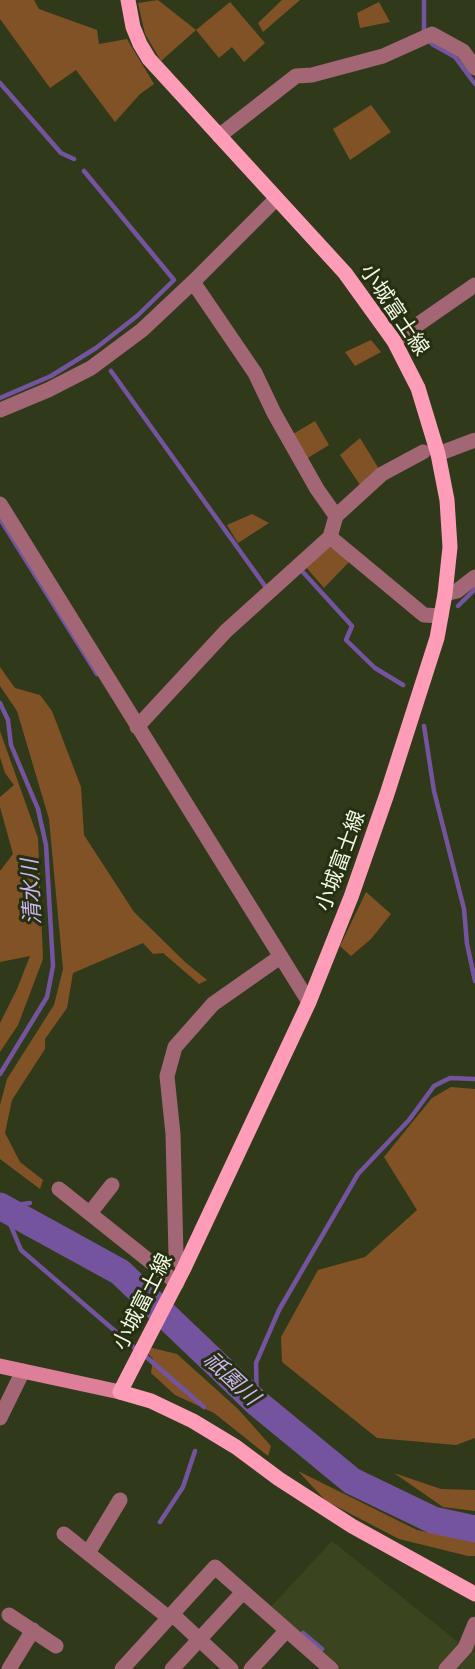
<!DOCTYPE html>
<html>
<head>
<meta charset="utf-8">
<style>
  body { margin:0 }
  canvas { display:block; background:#30391a }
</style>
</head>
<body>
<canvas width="475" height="1669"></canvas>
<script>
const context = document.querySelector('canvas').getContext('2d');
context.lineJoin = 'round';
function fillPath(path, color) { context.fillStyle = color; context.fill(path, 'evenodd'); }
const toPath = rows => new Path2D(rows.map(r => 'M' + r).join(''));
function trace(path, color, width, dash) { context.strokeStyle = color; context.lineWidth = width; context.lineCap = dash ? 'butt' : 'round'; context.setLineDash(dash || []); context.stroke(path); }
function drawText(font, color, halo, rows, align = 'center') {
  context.font = font + ' Cabin,"Noto Sans JP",sans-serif'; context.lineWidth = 6; context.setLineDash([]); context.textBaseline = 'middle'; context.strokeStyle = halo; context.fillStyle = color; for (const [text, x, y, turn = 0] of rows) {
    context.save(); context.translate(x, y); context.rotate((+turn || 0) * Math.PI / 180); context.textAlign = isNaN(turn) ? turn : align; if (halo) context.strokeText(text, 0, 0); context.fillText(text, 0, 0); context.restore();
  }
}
const built = toPath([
  [332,1541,468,1650,475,1642,475,1669,338,1669,269,1609]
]);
const green = toPath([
  [0,0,34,0,39,9,97,30,99,44,127,39,154,84,140,94,115,122,76,70,50,88,0,19],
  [158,0,196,30,230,2,265,43,244,62,232,47,219,58,196,30,161,61,145,34,138,3],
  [282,0,300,0,263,32,258,23],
  [379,2,390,22,360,28,357,13],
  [371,105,391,132,350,160,333,129],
  [371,340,381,352,355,366,345,352],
  [315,421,329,445,306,459,293,434],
  [360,438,379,469,360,485,340,455],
  [252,514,269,523,238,543,227,525],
  [330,546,350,561,324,588,305,566],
  [0,667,15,688,40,695,52,711,81,787,84,835,134,912,185,962,207,980,199,984,163,953,153,954,143,943,73,973,67,1008,45,1039,45,1049,12,1100,5,1133,20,1162,43,1180,40,1189,0,1159,0,1105,7,1079,54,1005,63,969,49,819,17,711,0,686],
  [0,731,38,838,43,959,18,1025,0,1052,0,1023,17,989,30,956,0,962,0,871,13,854,0,807,0,797,14,785,5,773,0,757],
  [366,892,391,914,371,939,351,956,340,946],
  [451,1087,475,1089,475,1438,456,1445,377,1438,282,1362,281,1337,318,1270,365,1257,417,1210,384,1157,432,1098],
  [140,1345,177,1354,238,1409,271,1446,268,1456,214,1413,175,1395,151,1373,153,1359],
  [298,1471,417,1530,475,1541,475,1556,468,1556,399,1539,326,1501],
  [394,1473,441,1489,475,1490,475,1511,443,1507]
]);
const stream = toPath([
  [424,33,424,0],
  [429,40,432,44,455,57,475,84],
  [0,83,61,153,74,159],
  [111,371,265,586],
  [0,398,51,376,96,348,137,316,174,280,84,171],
  [0,519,97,674],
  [302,571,352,626,346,640,375,668,403,685],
  [458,606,475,589],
  [0,703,8,720,11,745,38,809,46,845,53,966,47,997,0,1074],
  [424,726,434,791,464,909,467,944,475,981],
  [30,1203,3,1207,21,1250,137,1350],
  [144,1355,204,1407],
  [257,1403,256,1363,279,1310,358,1174,409,1120,434,1086,450,1078,475,1079],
  [160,1522,183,1487,195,1451],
  [303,1633,322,1649]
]);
const river = toPath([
  [0,1206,120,1272,257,1403,352,1481,433,1520,475,1529]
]);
const minor = toPath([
  [219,136,296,76,312,75,383,56,432,34,463,51,475,68],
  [394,341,475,285],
  [0,410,48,390,91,368,142,330,193,282,276,199],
  [438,454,475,440],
  [0,504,309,1002],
  [336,516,382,474,423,452],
  [330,537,424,615,441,616],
  [445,594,457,591,475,577],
  [137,727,226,631,330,537,336,516,317,489,274,413,255,373,193,282],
  [59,1189,177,1283],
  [90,1213,112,1185],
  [184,1268,176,1255,173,1134,167,1076,175,1047,213,1004,280,957],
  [0,1418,23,1371],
  [64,1534,169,1618],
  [88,1553,120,1500],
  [172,1614,231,1669],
  [9,1615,56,1646],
  [9,1669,33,1630],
  [122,1669,215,1567,331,1669],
  [172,1669,243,1592],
  [251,1669,287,1630],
  [446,1669,465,1648,475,1624]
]);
const secondary = toPath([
  [0,1366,120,1392]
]);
const primary = toPath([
  [128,0,133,27,140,44,149,59,345,273,394,341,418,388,438,454,447,500,450,547,445,594,437,638,387,794,351,897,309,1002,184,1268,120,1392,151,1401,193,1421,236,1447,279,1479,352,1526,475,1594]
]);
const streetNames = [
  ["小城富士線",394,310,56],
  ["小城富士線",341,861,-70],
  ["小城富士線",143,1302,-63]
];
const waterNames = [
  ["清水川",32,892,-93],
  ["祇園川",231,1379,43]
];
fillPath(built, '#3a441e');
fillPath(green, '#805225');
trace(stream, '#74549e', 4.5);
trace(river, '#74549e', 27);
trace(minor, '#a26675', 15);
trace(secondary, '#de7f9a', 15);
trace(primary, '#ff9cb7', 15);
drawText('21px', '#f1f8e5', '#262f10', streetNames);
drawText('italic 22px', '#ccb4f1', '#262f10', waterNames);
</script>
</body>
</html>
